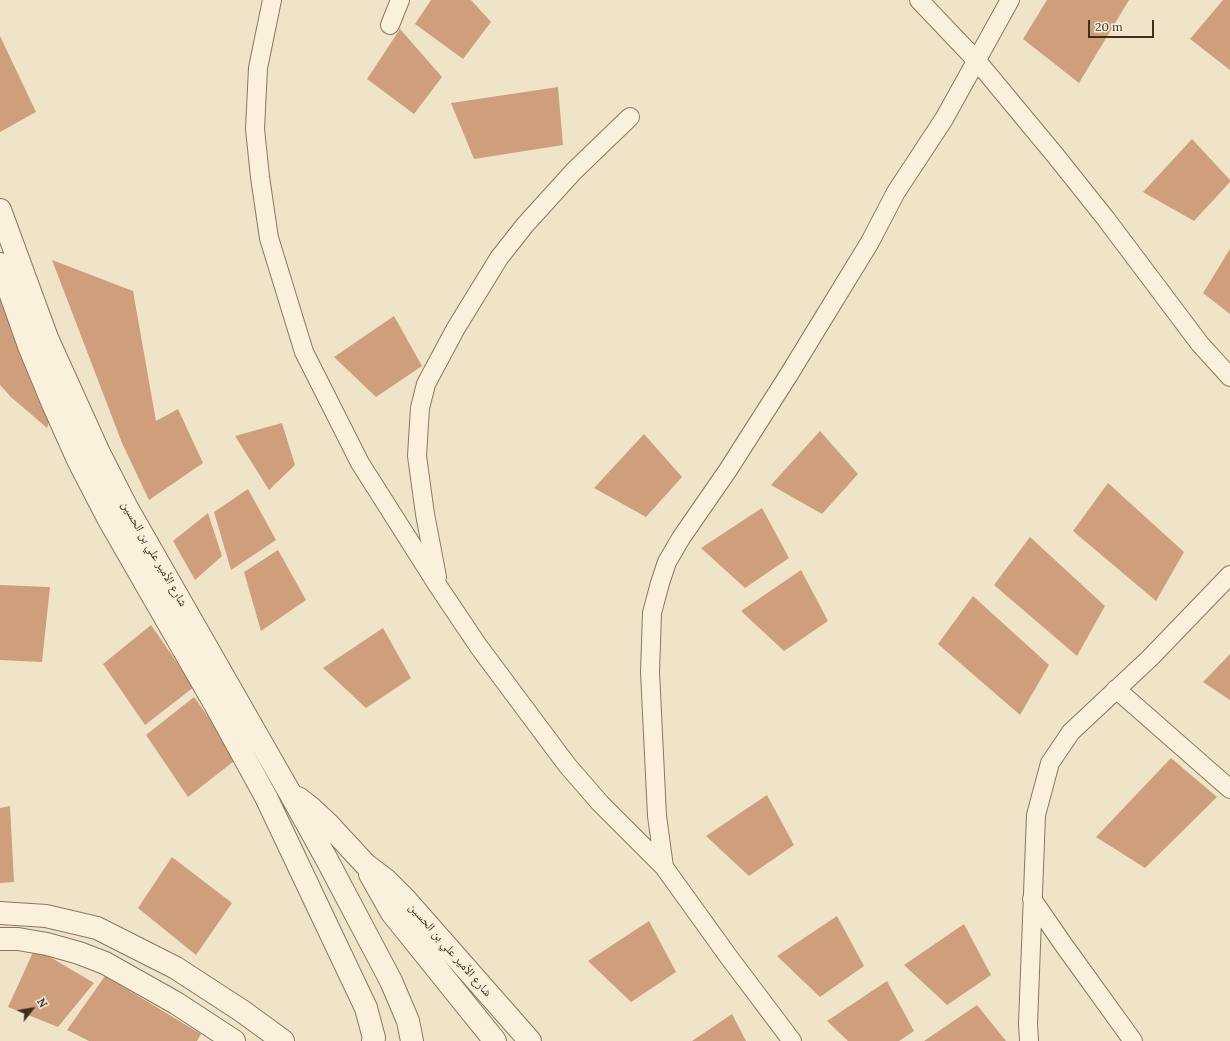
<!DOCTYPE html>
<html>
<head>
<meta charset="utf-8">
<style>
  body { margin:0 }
  #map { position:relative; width:1230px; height:1041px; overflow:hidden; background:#f0e4c8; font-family:Lora,serif }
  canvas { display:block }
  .north { position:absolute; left:12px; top:989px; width:40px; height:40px; -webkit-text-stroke:3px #f7eed8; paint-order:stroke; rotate:59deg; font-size:11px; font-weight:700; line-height:16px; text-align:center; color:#3d2e20 }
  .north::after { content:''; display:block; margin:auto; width:14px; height:18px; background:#3d2e20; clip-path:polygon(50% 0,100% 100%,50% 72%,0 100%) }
  .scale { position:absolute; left:1088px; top:20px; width:66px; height:18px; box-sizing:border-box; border:2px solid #3d2e20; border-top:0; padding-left:5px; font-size:12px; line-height:14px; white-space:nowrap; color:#3d2e20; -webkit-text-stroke:3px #f7eed8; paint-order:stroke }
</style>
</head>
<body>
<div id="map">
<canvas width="1230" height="1041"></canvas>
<div class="north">N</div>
<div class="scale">20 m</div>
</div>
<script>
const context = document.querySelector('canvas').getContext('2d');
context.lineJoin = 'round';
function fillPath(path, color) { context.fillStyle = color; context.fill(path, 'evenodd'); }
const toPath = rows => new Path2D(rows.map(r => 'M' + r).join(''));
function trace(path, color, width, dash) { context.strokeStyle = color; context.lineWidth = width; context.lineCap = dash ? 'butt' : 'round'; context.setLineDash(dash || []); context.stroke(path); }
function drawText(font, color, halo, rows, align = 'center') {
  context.font = font + ' Lora,"Noto Naskh Arabic",serif'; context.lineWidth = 3; context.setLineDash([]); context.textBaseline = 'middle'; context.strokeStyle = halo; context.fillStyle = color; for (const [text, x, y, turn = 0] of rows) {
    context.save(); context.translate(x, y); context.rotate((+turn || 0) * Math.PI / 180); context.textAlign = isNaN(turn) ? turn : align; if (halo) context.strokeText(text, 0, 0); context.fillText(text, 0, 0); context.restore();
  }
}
const building = toPath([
  [431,0,471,0,491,22,463,59,415,24],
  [1047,0,1129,0,1079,83,1023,39],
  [1223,0,1230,0,1230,70,1190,39],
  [400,29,442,77,414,114,367,79],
  [0,36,36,112,0,132],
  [558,87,563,145,474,159,451,103],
  [1192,139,1230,180,1230,182,1194,221,1143,192],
  [1230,249,1230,314,1203,293],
  [52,260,133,291,156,421,178,409,203,463,149,500,122,443],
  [0,286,51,414,47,428,11,397,0,385],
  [394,316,422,366,376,397,334,357],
  [282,423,295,465,269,490,235,436],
  [820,431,858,474,822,514,771,485],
  [644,434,682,477,646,517,594,488],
  [1108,483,1184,552,1156,601,1073,531],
  [248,489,276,540,231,570,214,512],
  [762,508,789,558,745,588,701,548],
  [208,513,222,556,195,580,173,541],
  [1030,537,1105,606,1077,656,994,585],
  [278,550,306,600,261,631,244,572],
  [801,570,828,621,784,651,741,611],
  [0,585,50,587,42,662,0,660],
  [973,596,1049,665,1020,715,938,644],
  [151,625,194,687,145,725,103,664],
  [383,628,411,678,366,708,323,668],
  [1230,654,1230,700,1203,682],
  [194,697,238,758,188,797,146,735],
  [1171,758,1217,797,1145,868,1096,837],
  [767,795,794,845,749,876,706,836],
  [10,806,14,882,0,883,0,808],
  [172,857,232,903,196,955,138,908],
  [837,916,864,966,820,997,777,956],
  [649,921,676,972,631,1002,588,961],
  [964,924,991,975,947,1005,904,965],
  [35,948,94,983,58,1027,8,1007],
  [105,976,201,1034,197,1041,89,1041,67,1030],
  [887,981,914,1031,899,1041,848,1041,827,1021],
  [977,1005,1006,1041,924,1041],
  [732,1014,746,1041,692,1041]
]);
const minor = toPath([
  [272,0,258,68,255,129,260,177,269,238,304,352,360,463,438,586,479,647,567,765,600,803,664,867,728,956,792,1041],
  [919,0,977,61,1055,155,1106,219,1200,344,1230,377],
  [390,25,400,0],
  [437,577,425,514,417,456,420,408,426,384,456,328,499,258,525,225,574,171,630,117],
  [1116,689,1230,789],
  [664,867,657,816,650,672,652,613,660,583,667,562,681,538,728,470,788,376,870,242,896,192,944,119,1010,0],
  [1032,899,1063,944,1133,1041],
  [1029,1041,1028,1024,1036,815,1050,763,1071,732,1150,658,1230,575]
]);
const tertiary = toPath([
  [0,210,47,338,99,453,127,508,290,793,326,858,391,981,408,1021,412,1041],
  [0,264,29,346,53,404,79,462,108,518,216,706,266,797,366,1008,374,1038,373,1041],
  [298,798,311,808,328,824,365,864,386,880,405,899,530,1041],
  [370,874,392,913,495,1041],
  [0,913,46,916,97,928,176,968,242,1011,283,1041],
  [0,939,18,939,47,944,79,953,105,963,176,1003,234,1041]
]);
const streetNames = [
  ["شارع الأمير علي بن الحسين",154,554,60],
  ["شارع الأمير علي بن الحسين",450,950,49]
];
fillPath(building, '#cf9f7d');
trace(minor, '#8d765c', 20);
trace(tertiary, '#8d765c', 24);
trace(minor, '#faf1dc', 18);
trace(tertiary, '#faf1dc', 22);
drawText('12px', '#3d2e20', '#f7eed8', streetNames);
</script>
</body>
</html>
